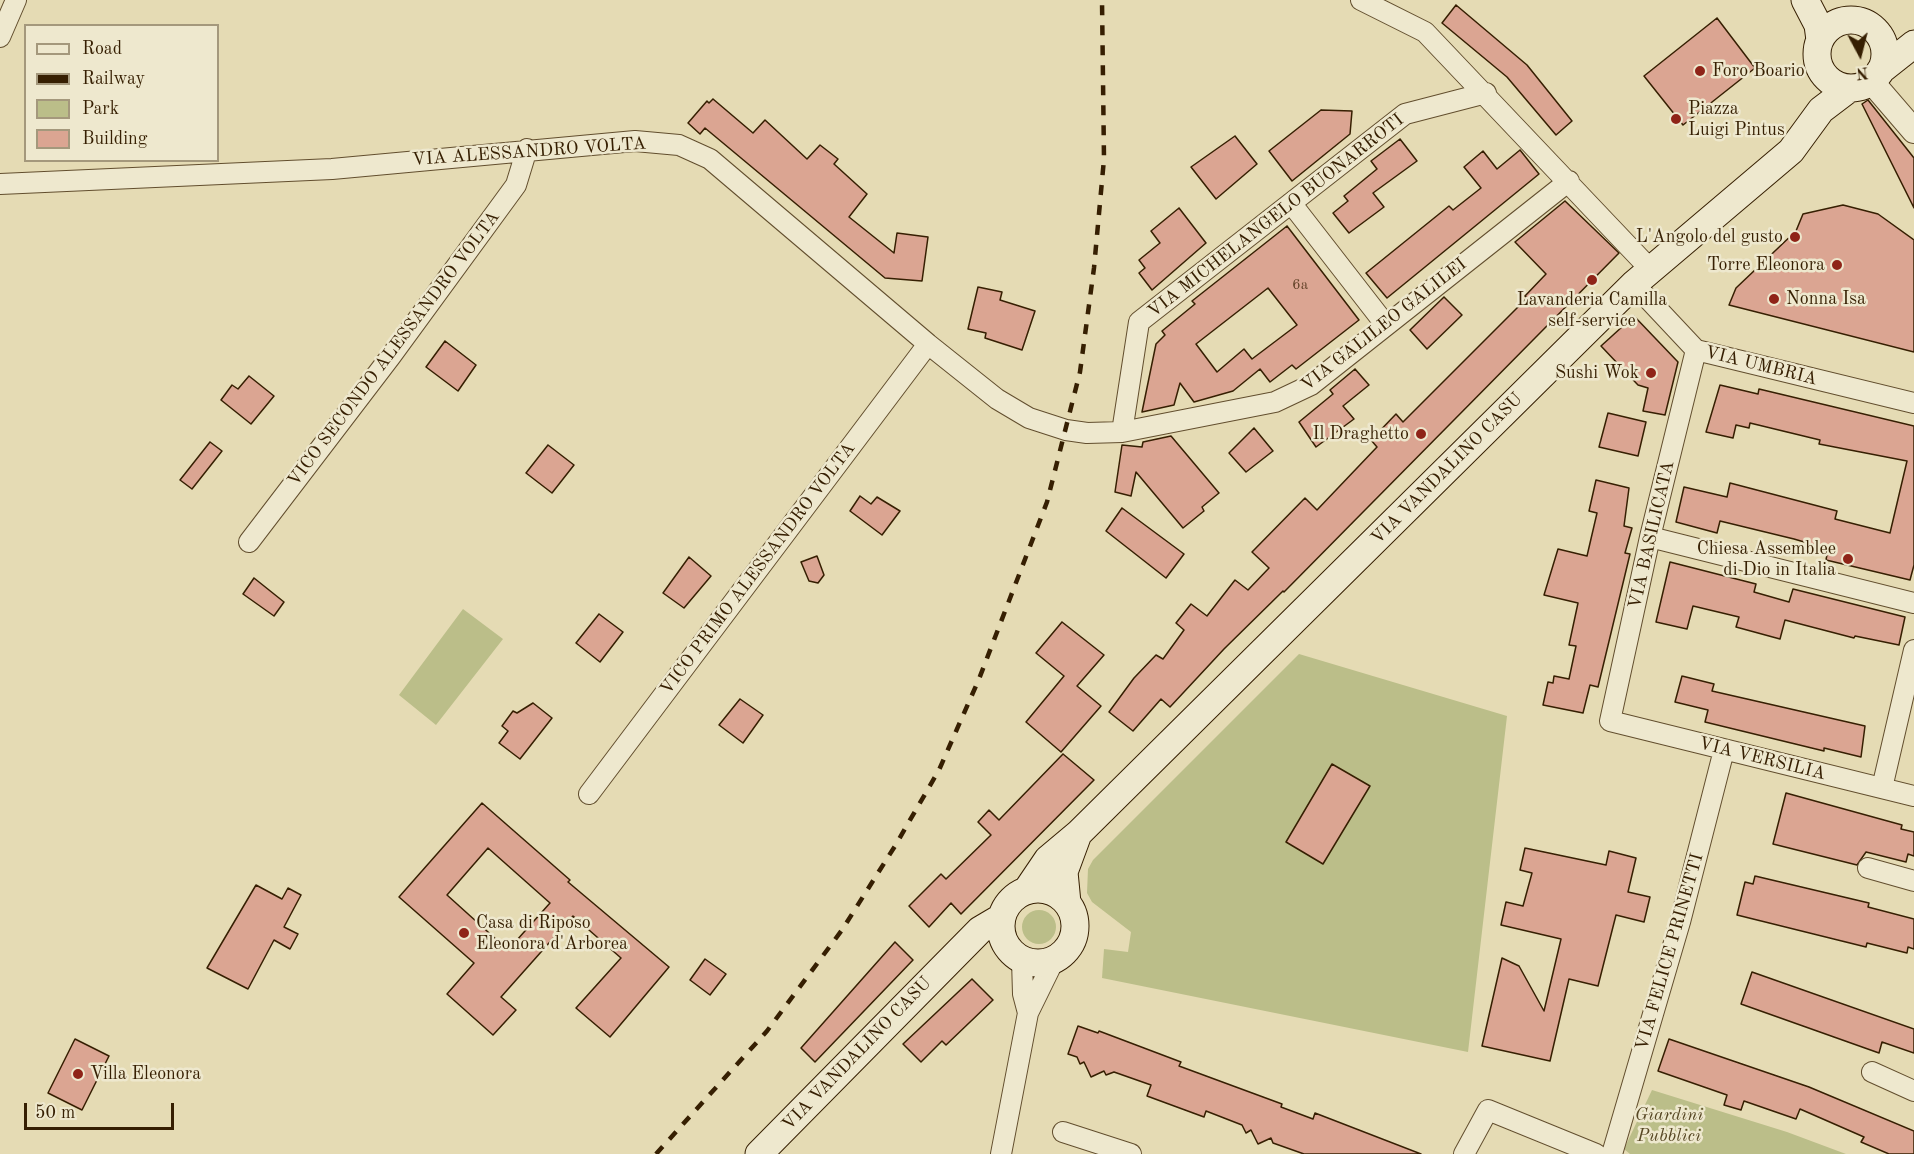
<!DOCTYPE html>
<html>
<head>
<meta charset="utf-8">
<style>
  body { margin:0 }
  #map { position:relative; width:1914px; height:1154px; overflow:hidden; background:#e5dbb4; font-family:"Old Standard TT",serif }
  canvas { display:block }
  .legend { position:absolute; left:24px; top:24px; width:195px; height:138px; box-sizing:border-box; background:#eee8ce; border:2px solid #a4987c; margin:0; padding:8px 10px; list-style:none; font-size:18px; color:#361f02 }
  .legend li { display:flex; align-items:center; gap:12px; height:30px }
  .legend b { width:30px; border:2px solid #a4987c }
  .north { position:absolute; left:1830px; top:24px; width:60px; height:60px; -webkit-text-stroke:4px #eee8ce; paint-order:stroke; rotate:173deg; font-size:16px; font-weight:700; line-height:24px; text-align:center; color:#361f02 }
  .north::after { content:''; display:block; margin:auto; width:21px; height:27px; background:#361f02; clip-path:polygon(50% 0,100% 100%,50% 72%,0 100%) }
  .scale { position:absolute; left:24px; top:1103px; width:150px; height:27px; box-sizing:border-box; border:3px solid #361f02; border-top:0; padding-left:8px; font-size:18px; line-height:21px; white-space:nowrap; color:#361f02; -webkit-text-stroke:4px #eee8ce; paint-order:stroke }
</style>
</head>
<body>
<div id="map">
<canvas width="1914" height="1154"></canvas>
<ul class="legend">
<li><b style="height:8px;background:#eee8ce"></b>Road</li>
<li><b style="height:8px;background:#361f02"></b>Railway</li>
<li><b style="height:16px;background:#bbbe89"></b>Park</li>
<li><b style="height:16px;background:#dba592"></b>Building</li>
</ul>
<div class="north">N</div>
<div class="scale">50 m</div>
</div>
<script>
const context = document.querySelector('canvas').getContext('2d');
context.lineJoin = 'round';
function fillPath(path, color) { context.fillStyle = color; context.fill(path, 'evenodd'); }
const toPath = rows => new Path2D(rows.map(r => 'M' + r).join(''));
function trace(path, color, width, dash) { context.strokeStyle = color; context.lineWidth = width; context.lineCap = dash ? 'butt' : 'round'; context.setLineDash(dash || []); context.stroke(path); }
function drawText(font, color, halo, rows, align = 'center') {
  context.font = font + ' "Old Standard TT",serif'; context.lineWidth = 5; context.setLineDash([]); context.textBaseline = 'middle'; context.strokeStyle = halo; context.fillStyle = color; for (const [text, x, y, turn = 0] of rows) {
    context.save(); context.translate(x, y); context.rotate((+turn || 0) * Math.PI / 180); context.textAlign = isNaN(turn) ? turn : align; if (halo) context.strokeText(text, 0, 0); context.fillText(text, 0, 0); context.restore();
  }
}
const green = toPath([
  [463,609,503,639,436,725,399,695],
  [1299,654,1507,716,1468,1052,1102,978,1104,949,1128,952,1131,932,1092,902,1087,893,1088,869,1093,860],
  '1022 927a17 17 0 1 1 34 0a17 17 0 1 1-34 0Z',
  [1652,1090,1787,1132,1846,1154,1630,1154,1624,1149]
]);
const building = toPath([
  [1456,5,1527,65,1572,121,1556,135,1507,77,1442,23,1456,5],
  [1717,18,1755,68,1683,125,1644,76,1717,18],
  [713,99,753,133,765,120,807,159,820,145,838,159,834,164,867,194,849,217,894,253,897,233,928,237,922,281,885,278,705,128,700,134,688,123,707,101,709,103,713,99],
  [1868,100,1914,158,1914,208,1862,104,1868,100],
  [1321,110,1352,111,1350,134,1292,181,1269,151,1321,110],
  [1235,136,1257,164,1216,199,1191,167,1235,136],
  [1400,139,1417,161,1373,193,1384,207,1349,233,1333,213,1348,201,1344,196,1377,169,1371,161,1400,139],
  [1520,150,1539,174,1387,298,1366,273,1449,206,1453,210,1481,188,1464,167,1483,151,1497,169,1520,150],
  [1565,201,1619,253,1284,592,1283,591,1224,649,1170,707,1161,699,1133,731,1109,712,1134,678,1156,655,1163,659,1184,630,1176,623,1191,604,1207,616,1235,580,1248,590,1269,568,1252,552,1305,498,1317,510,1377,447,1371,440,1396,414,1403,422,1527,298,1525,296,1546,274,1515,242,1565,201],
  [1843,205,1878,214,1914,240,1914,352,1729,305,1736,288,1796,231,1803,214,1843,205],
  [1179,208,1206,243,1152,290,1139,273,1145,268,1139,260,1160,243,1151,231,1179,208],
  [1287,226,1359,320,1296,369,1292,365,1270,382,1260,369,1233,391,1194,402,1180,383,1174,405,1142,412,1156,344,1165,335,1162,331,1195,304,1192,301,1287,226],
  [1268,288,1297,325,1252,359,1244,349,1217,372,1196,344,1268,288],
  [978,287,1002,292,1000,300,1035,311,1022,350,985,338,986,333,968,329,978,287],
  [1444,297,1462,315,1427,349,1410,330,1444,297],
  [1634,316,1678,362,1665,415,1643,411,1648,388,1638,385,1601,346,1634,316],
  [445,341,476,365,458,391,426,367,445,341],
  [1355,369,1369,385,1343,406,1354,419,1316,447,1299,422,1333,394,1330,390,1355,369],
  [249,376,274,396,251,424,221,400,232,385,238,389,249,376],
  [1720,385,1758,394,1759,389,1914,426,1914,565,1910,580,1826,560,1828,549,1794,539,1720,521,1717,533,1676,522,1684,487,1727,497,1730,483,1837,511,1835,519,1890,533,1907,461,1819,444,1820,440,1750,423,1749,428,1736,425,1733,438,1706,432,1720,385],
  [1608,413,1646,422,1638,456,1599,447,1608,413],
  [1254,428,1273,451,1246,472,1229,453,1254,428],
  [1171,436,1219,493,1202,507,1204,511,1183,528,1136,472,1131,496,1115,492,1122,445,1142,447,1143,442,1171,436],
  [210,442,222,451,192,489,180,480,210,442],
  [548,445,574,465,552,493,526,473,548,445],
  [1596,480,1629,488,1624,526,1632,528,1625,553,1630,554,1598,687,1590,685,1583,713,1543,705,1548,682,1553,683,1554,676,1569,679,1576,646,1569,645,1578,603,1544,595,1558,549,1587,556,1597,513,1589,511,1596,480],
  [860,496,871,504,877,497,900,511,882,535,850,511,860,496],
  [1122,508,1184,554,1166,578,1106,531,1122,508],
  [817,556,824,575,818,583,809,581,801,562,817,556],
  [689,557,711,576,684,608,663,593,689,557],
  [1670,562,1756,584,1754,592,1789,602,1793,589,1905,617,1899,645,1855,636,1854,638,1785,620,1780,639,1736,627,1739,617,1693,606,1687,629,1656,622,1670,562],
  [254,578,284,602,274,616,243,594,254,578],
  [599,614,623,632,600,662,576,643,599,614],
  [1062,622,1104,655,1077,686,1101,706,1061,752,1026,722,1064,676,1036,653,1062,622],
  [1682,676,1714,684,1712,691,1865,726,1861,757,1824,748,1824,751,1705,722,1708,710,1675,702,1682,676],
  [740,699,763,715,743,743,719,725,740,699],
  [533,703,552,718,520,759,499,743,508,731,502,726,513,711,517,713,533,703],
  [1063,754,1094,780,961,914,951,903,929,927,909,906,941,874,946,879,991,835,978,822,989,810,999,820,1063,754],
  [1332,764,1370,786,1323,864,1286,842,1332,764],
  [1786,793,1902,825,1901,829,1914,832,1914,856,1908,854,1906,862,1866,852,1857,865,1773,844,1786,793],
  [482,803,570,880,568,882,669,967,610,1037,576,1008,621,958,573,916,501,997,516,1010,493,1035,447,994,474,963,399,897,482,803],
  [488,848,550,903,508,950,447,895,488,848],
  [1525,848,1606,865,1609,851,1636,858,1628,892,1650,897,1644,922,1616,915,1598,986,1569,979,1550,1061,1482,1046,1502,958,1519,966,1544,1011,1561,939,1501,925,1506,902,1523,906,1532,873,1520,870,1525,848],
  [1755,876,1869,903,1868,907,1914,919,1914,949,1908,947,1907,953,1867,943,1866,947,1737,915,1745,882,1753,884,1755,876],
  [256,885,282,899,288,888,301,895,284,927,298,934,290,949,274,940,248,989,207,968,256,885],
  [895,942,913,960,815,1062,801,1048,895,942],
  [705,959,726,974,710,995,690,980,705,959],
  [1752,972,1914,1029,1914,1053,1882,1042,1879,1053,1741,1004,1752,972],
  [972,979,993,1000,946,1045,942,1041,921,1062,903,1044,972,979],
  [1078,1026,1098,1033,1099,1031,1181,1062,1179,1066,1282,1104,1281,1107,1313,1119,1315,1113,1421,1154,1304,1154,1273,1143,1271,1138,1258,1144,1251,1130,1246,1133,1242,1125,1206,1111,1204,1117,1147,1096,1151,1085,1114,1072,1106,1075,1104,1071,1091,1077,1084,1062,1080,1064,1077,1057,1068,1054,1078,1026],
  [75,1039,109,1056,82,1110,48,1093,75,1039],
  [1669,1039,1809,1087,1914,1131,1914,1154,1889,1154,1861,1142,1864,1137,1800,1109,1796,1119,1744,1101,1741,1110,1724,1105,1727,1095,1658,1071,1669,1039]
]);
const minor = toPath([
  [1361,0,1425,32,1651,270],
  [0,37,16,0],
  [0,184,332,169,635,141,679,145,710,159,928,344,997,399,1029,418,1066,430,1087,433,1122,432,1275,402,1311,385,1569,181],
  [1291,203,1385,324],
  [1634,284,1696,350,1914,403],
  [1696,350,1650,537,1610,721,1914,796],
  [1122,432,1139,322,1405,114,1486,93],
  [1650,537,1914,603],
  [249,542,391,356,516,185,527,149],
  [1882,788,1914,650],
  [589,794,928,344],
  [1868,868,1914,881],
  [1022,960,1023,994,1028,1013],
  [1872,1072,1914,1091],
  [1063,1132,1131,1154],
  [1001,1154,1028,1013,1054,960],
  [1464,1154,1488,1110,1596,1154],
  [1612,1154,1680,922,1724,750]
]);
const tertiary = toPath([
  [1871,81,1914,131]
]);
const secondary = toPath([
  [1805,0,1818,25,1820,40],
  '1817 54a34 34 0 1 1 68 0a34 34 0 1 1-68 0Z',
  [1880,71,1914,44],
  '1001 926a37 37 0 1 1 74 0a37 37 0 1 1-74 0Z',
  [1027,890,1048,859,1079,833,1634,284,1791,151,1821,110,1850,88],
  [1067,903,1064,872,1078,834],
  [759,1154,980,930,1002,917]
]);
const rail = toPath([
  [656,1154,767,1031,842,930,895,846,939,770,979,679,1047,502,1080,372,1094,268,1104,159,1102,0]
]);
const markers = [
  [1700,71,6,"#8f2418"],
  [1676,119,6,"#8f2418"],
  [1795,237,6,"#8f2418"],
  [1837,265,6,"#8f2418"],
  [1592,280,6,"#8f2418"],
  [1774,299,6,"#8f2418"],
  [1651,373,6,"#8f2418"],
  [1421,434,6,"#8f2418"],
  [1848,559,6,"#8f2418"],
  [464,933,6,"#8f2418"],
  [78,1074,6,"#8f2418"]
];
const numberNames = [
  ["6a",1300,285]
];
const poiNames = [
  ["Foro Boario",1712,71],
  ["Piazza",1688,109],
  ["Luigi Pintus",1688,130],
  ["L'Angolo del gusto",1783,237,"right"],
  ["Torre Eleonora",1825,265,"right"],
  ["Nonna Isa",1786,299],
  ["Lavanderia Camilla",1592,300,"center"],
  ["self-service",1592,321,"center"],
  ["Sushi Wok",1639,373,"right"],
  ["Il Draghetto",1409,434,"right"],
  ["Chiesa Assemblee",1836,549,"right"],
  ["di Dio in Italia",1836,570,"right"],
  ["Casa di Riposo",476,923],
  ["Eleonora d'Arborea",476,944],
  ["Villa Eleonora",90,1074]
];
const streetNames = [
  ["VIA ALESSANDRO VOLTA",529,152,-4],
  ["VIA MICHELANGELO BUONARROTI",1276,216,-38],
  ["VIA GALILEO GALILEI",1384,325,-38],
  ["VICO SECONDO ALESSANDRO VOLTA",394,349,-53],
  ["VIA UMBRIA",1761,366,14],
  ["VIA VANDALINO CASU",1447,469,-45],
  ["VIA BASILICATA",1652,535,-77],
  ["VICO PRIMO ALESSANDRO VOLTA",758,569,-53],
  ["VIA VERSILIA",1762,759,14],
  ["VIA FELICE PRINETTI",1670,952,-74],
  ["VIA VANDALINO CASU",857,1054,-46]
];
const parkNames = [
  ["Giardini",1669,1115],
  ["Pubblici",1669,1136]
];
fillPath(green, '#bbbe89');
fillPath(building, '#dba592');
trace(building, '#361f02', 1.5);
trace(minor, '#624e2e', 22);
trace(tertiary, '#624e2e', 26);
trace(secondary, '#361f02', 29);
trace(minor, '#eee8ce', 20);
trace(tertiary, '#eee8ce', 24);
trace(secondary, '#eee8ce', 27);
trace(rail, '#361f02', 4.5, [10, 10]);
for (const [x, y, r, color] of markers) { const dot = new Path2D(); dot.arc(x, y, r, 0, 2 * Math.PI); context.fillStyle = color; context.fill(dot); trace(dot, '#eee8ce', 2); }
drawText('15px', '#5f4026', null, numberNames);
drawText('18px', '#361f02', '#eee8ce', poiNames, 'left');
drawText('18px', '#361f02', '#eee8ce', streetNames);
drawText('italic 18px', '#574724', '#eee8ce', parkNames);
</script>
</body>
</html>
